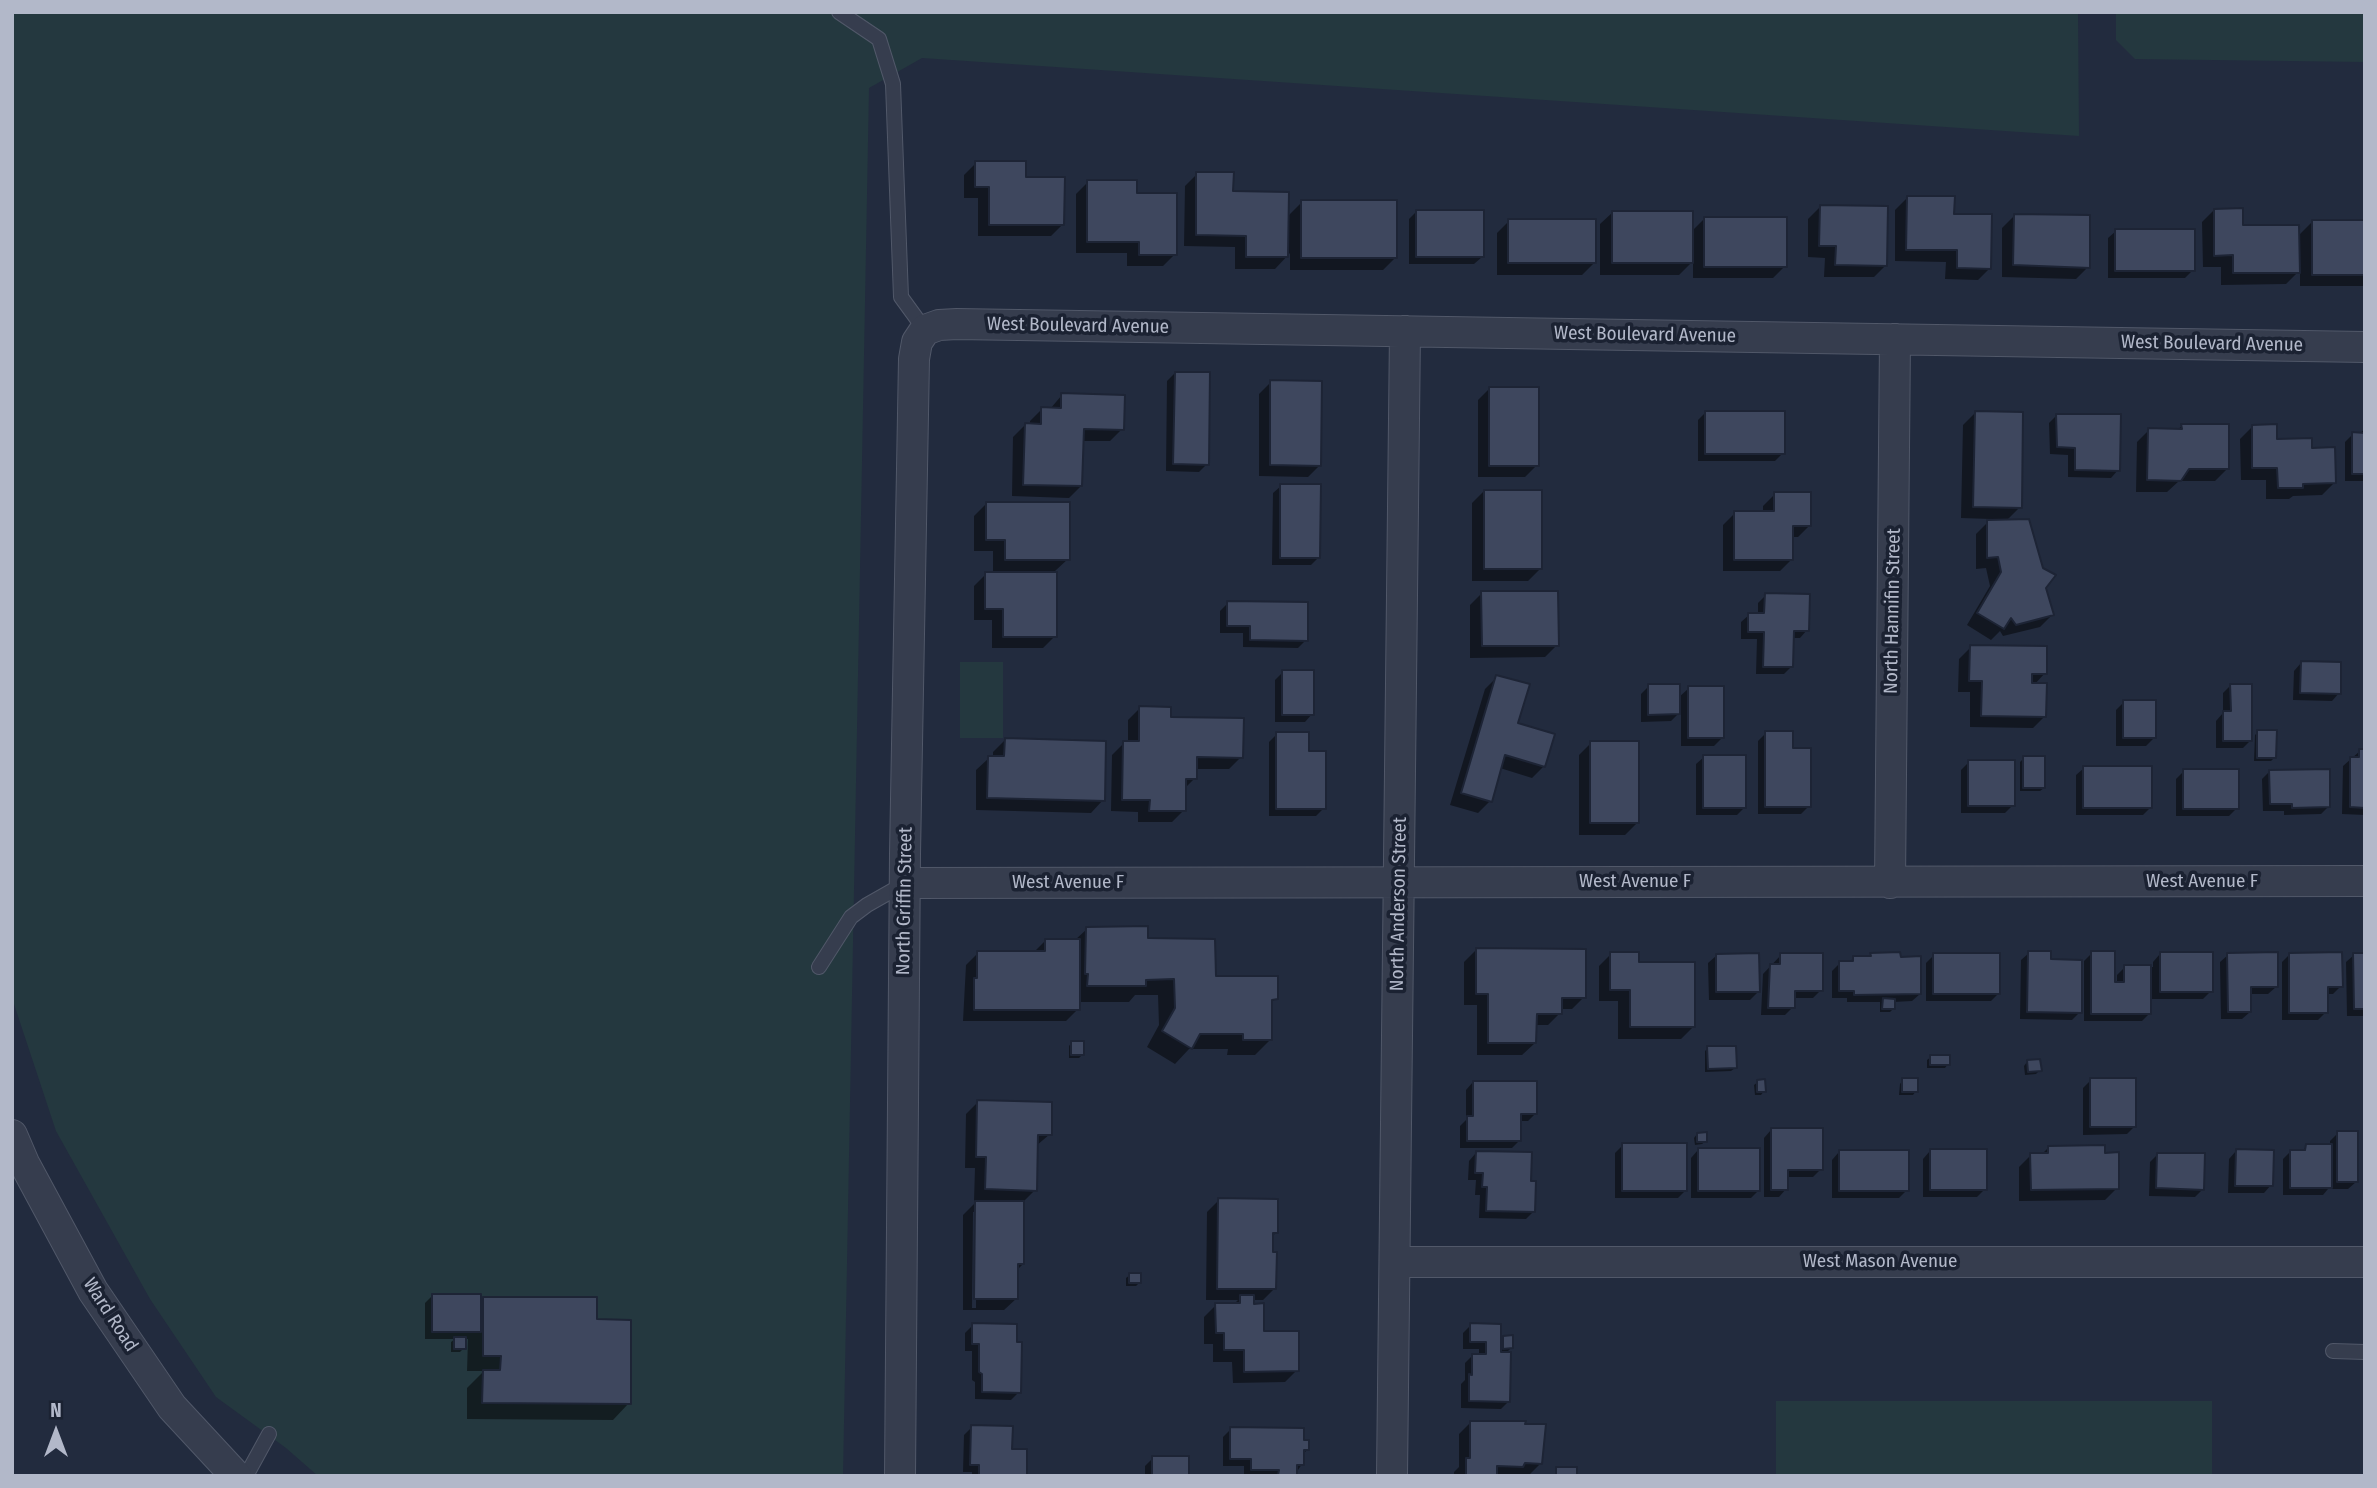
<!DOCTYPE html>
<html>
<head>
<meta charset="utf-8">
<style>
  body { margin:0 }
  #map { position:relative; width:2377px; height:1488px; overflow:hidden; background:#222b3e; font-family:"Fira Sans Condensed",sans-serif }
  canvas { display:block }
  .frame { position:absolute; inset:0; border:14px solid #b2b8c9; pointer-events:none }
  .north { position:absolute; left:21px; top:1397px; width:70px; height:70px; -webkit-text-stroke:5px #1b2232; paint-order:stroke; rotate:0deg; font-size:19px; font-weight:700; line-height:28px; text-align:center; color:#b2b8c9 }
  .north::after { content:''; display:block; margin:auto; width:24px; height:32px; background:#b2b8c9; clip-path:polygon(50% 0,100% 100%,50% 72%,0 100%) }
</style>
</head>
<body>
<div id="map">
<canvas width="2377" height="1488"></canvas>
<div class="frame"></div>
<div class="north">N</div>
</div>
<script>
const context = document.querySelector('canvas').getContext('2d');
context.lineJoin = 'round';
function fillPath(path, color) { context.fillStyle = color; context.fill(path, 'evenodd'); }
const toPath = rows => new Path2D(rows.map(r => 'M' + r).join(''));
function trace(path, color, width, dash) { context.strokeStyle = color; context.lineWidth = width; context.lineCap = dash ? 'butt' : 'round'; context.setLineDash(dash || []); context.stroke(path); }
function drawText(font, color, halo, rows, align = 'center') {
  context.font = font + ' "Fira Sans Condensed",sans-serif'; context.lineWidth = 7; context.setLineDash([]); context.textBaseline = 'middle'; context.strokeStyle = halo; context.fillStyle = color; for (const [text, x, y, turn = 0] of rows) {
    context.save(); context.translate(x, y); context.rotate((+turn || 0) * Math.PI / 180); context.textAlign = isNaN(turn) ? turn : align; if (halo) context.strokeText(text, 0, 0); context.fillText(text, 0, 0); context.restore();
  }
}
const green = toPath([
  [12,12,2078,12,2079,136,922,58,869,88,843,1476,318,1476,286,1448,216,1397,150,1299,56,1131,12,998],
  [2116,12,2365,12,2365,62,2135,59,2116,40],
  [960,662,1003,662,1003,738,960,738],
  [1776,1401,2212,1401,2212,1476,1776,1476]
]);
const shadow = toPath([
  [976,163,1025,179,1063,224,1051,236,978,236,978,198,964,198,964,175],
  [1197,174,1231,193,1287,217,1302,202,1395,258,1383,270,1290,270,1290,253,1275,269,1235,269,1235,247,1184,246,1185,186],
  [1088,182,1135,195,1175,254,1163,266,1127,266,1127,253,1076,253,1076,194],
  [1907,198,1953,216,1990,268,1978,280,1945,279,1946,262,1895,261,1895,210],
  [1820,207,1886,265,1874,277,1824,277,1825,258,1808,257,1808,219],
  [2214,210,2242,227,2298,236,2312,222,2365,222,2365,286,2300,286,2300,270,2286,284,2221,285,2221,267,2203,267,2202,222],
  [1417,211,1482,257,1474,264,1409,264,1409,219],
  [1613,212,1691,232,1705,218,1785,266,1773,278,1693,278,1693,261,1679,275,1600,275,1600,224],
  [2014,216,2088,267,2076,279,2002,277,2002,228],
  [1509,221,1594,263,1582,275,1497,275,1497,233],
  [2116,231,2193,270,2185,278,2108,278,2108,238],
  [1175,373,1207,464,1199,472,1166,471,1167,381],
  [1271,382,1320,465,1308,477,1259,476,1259,394],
  [1490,388,1537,465,1525,477,1478,477,1478,400],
  [1062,395,1122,429,1110,441,1082,441,1081,486,1069,498,1012,496,1013,437,1025,425,1030,425,1030,421,1042,409,1050,409],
  [1706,412,1783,453,1775,461,1698,461,1698,420],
  [1975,413,2020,507,2005,522,2045,588,2052,615,2040,627,2003,636,2000,631,1991,640,1967,625,1990,586,1986,568,1976,569,1976,534,1991,519,1961,518,1963,425],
  [2057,415,2118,470,2111,478,2068,477,2068,455,2050,454,2049,423],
  [2182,426,2227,469,2215,481,2179,481,2167,492,2136,492,2137,442,2149,430,2177,430],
  [2252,427,2275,440,2311,449,2334,483,2322,495,2293,496,2289,499,2266,499,2266,480,2241,480,2240,439],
  [2365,429,2365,481,2345,481,2345,442,2353,434,2360,433],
  [1281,486,1319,557,1311,565,1272,565,1273,493],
  [1484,491,1540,569,1528,581,1472,581,1472,503],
  [1775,494,1810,525,1798,537,1792,537,1792,559,1780,571,1723,571,1723,525,1735,513,1763,513,1763,506],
  [986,504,1068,559,1055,571,1055,636,1043,648,992,648,992,620,974,620,974,586,986,574,993,574,993,551,974,551,974,516],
  [1482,593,1557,645,1545,657,1470,658,1470,605],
  [1766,595,1807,630,1800,638,1792,638,1792,666,1784,674,1756,674,1757,639,1741,639,1741,622,1749,615,1758,615,1758,603],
  [1228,603,1306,640,1298,648,1243,647,1243,633,1220,633,1220,611],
  [1971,647,2045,673,2034,685,2045,716,2033,728,1970,727,1970,692,1958,692,1959,659],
  [2301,663,2339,693,2332,701,2293,700,2294,671],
  [1283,672,1312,714,1305,722,1275,722,1275,680],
  [1497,677,1516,724,1544,766,1532,778,1500,768,1490,801,1478,813,1450,805,1485,689],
  [2231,685,2251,740,2243,748,2216,748,2216,721,2223,713,2223,693],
  [1649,686,1678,698,1689,688,1722,738,1714,746,1681,746,1681,711,1671,721,1641,722,1641,694],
  [2124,702,2154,738,2146,746,2116,746,2116,710],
  [1140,708,1170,719,1241,757,1229,769,1195,769,1195,778,1184,789,1184,810,1172,822,1138,822,1138,812,1111,811,1112,755,1124,743,1128,743,1128,720],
  [2258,732,2274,758,2271,761,2254,761,2255,735],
  [1766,733,1792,750,1809,806,1801,814,1758,814,1758,741],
  [1277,734,1307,752,1324,808,1316,816,1269,816,1269,742],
  [1005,740,1103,800,1091,813,976,810,976,770,989,758,993,758,993,752],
  [1591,743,1637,823,1625,835,1579,835,1579,755],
  [2360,751,2365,751,2365,815,2342,814,2343,766],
  [1704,757,1745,807,1737,815,1696,815,1696,764],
  [2024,758,2044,788,2040,791,2020,791,2020,762],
  [1969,762,2013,805,2005,813,1961,813,1961,770],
  [2084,768,2151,807,2143,815,2076,815,2076,775],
  [2184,771,2237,808,2229,816,2176,816,2176,779],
  [2270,771,2328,807,2321,814,2284,815,2284,811,2263,811,2262,779],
  [1087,929,1147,940,1214,978,1276,998,1270,1004,1271,1039,1255,1055,1227,1055,1228,1049,1189,1049,1175,1064,1147,1047,1159,1025,1158,995,1135,995,1129,1002,1078,1002,1078,1009,1066,1021,963,1021,966,965,978,953,1033,953,1046,940,1075,940],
  [1476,950,1584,997,1572,1009,1560,1009,1560,1013,1548,1025,1535,1025,1535,1043,1522,1055,1477,1055,1477,1005,1464,1005,1464,962],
  [2029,953,2049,961,2080,1012,2072,1020,2020,1019,2021,960],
  [2092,953,2113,984,2117,984,2117,975,2125,967,2153,967,2153,962,2160,954,2211,991,2203,999,2150,999,2150,1013,2142,1021,2084,1021,2084,961],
  [1611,954,1637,964,1693,1027,1681,1039,1618,1039,1618,1001,1599,1001,1599,966],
  [1781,955,1821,990,1813,998,1793,998,1793,1007,1785,1015,1761,1015,1763,974],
  [1871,955,1920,994,1912,1001,1893,1002,1893,1009,1890,1012,1880,1012,1880,1002,1847,1002,1847,998,1832,998,1832,971,1840,963,1849,963,1854,957,1868,957],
  [1934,955,1999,993,1991,1001,1926,1001,1926,963],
  [2228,955,2276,987,2268,994,2250,994,2250,1012,2242,1019,2221,1019,2220,962],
  [2289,955,2341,986,2333,994,2326,994,2326,1012,2318,1020,2282,1020,2282,962],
  [2354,955,2365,955,2365,1016,2347,1016,2346,962],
  [1716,956,1758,992,1750,1000,1709,1000,1708,963],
  [1072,1042,1082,1055,1079,1058,1069,1058,1069,1046],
  [1708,1048,1735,1068,1731,1071,1705,1072,1705,1051],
  [1931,1057,1948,1064,1945,1068,1927,1068,1927,1060],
  [2027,1062,2040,1070,2036,1074,2025,1075,2024,1066],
  [1903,1080,1916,1091,1913,1095,1899,1095,1900,1084],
  [2091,1080,2135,1126,2127,1134,2083,1135,2083,1088],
  [1473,1082,1535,1114,1528,1121,1520,1121,1520,1140,1512,1148,1460,1148,1460,1126,1466,1120,1466,1090],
  [1758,1082,1764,1091,1761,1095,1755,1095,1754,1085],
  [978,1102,1050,1134,1036,1146,1035,1190,1023,1202,1023,1264,1017,1270,1017,1298,1004,1310,963,1310,963,1215,977,1201,974,1201,975,1168,965,1168,966,1114],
  [973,1212,976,1212,976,1308,972,1308],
  [1771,1130,1821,1169,1813,1177,1786,1177,1786,1189,1779,1197,1764,1197,1764,1138],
  [2338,1133,2356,1182,2348,1189,2328,1189,2323,1195,2283,1195,2283,1159,2291,1151,2302,1151,2307,1146,2330,1146,2330,1141],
  [1697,1134,1706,1141,1702,1144,1695,1145,1694,1138],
  [1623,1145,1686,1190,1678,1198,1615,1198,1615,1153],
  [2048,1148,2117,1188,2105,1200,2019,1201,2019,1167,2031,1155,2041,1155],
  [1698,1150,1759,1190,1751,1198,1691,1198,1691,1158],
  [1930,1151,1985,1189,1977,1197,1923,1197,1923,1159],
  [2236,1151,2271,1185,2264,1193,2228,1193,2229,1159],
  [1839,1152,1907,1190,1899,1198,1832,1198,1832,1160],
  [1476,1153,1529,1183,1534,1211,1526,1219,1479,1218,1480,1195,1475,1195,1476,1180,1468,1180,1469,1161],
  [2158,1154,2203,1189,2195,1197,2149,1196,2150,1162],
  [1219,1200,1276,1233,1271,1237,1275,1288,1263,1300,1252,1300,1262,1333,1297,1370,1285,1382,1233,1383,1232,1362,1213,1362,1213,1344,1204,1344,1204,1317,1216,1305,1233,1305,1238,1300,1206,1300,1207,1212],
  [1130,1275,1139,1283,1136,1286,1126,1286,1126,1278],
  [433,1295,479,1303,484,1298,595,1321,629,1403,613,1420,467,1419,467,1388,484,1371,467,1371,468,1339,464,1339,464,1348,460,1352,451,1352,451,1342,455,1339,425,1339,425,1303],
  [973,1325,1019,1392,1011,1400,975,1399,975,1382,972,1380,972,1351,965,1351,965,1333],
  [1471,1325,1499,1342,1503,1337,1511,1348,1505,1354,1509,1401,1501,1409,1461,1408,1461,1384,1465,1380,1465,1363,1473,1355,1479,1355,1479,1349,1463,1349,1463,1333],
  [1471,1422,1541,1463,1529,1475,1454,1476,1454,1472,1459,1467,1459,1434],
  [972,1427,1011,1450,1025,1476,972,1476,972,1472,963,1472,964,1435],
  [1231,1429,1303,1441,1308,1449,1302,1455,1302,1464,1294,1476,1244,1476,1244,1466,1223,1466,1223,1437],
  [1153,1458,1187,1476,1145,1476,1145,1466]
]);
const building = toPath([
  [975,161,1026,161,1026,177,1065,177,1064,225,989,225,989,187,975,187,975,161],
  [1196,172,1234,172,1233,191,1289,192,1288,257,1246,257,1246,236,1196,235,1196,172],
  [1087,180,1137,180,1137,193,1177,193,1177,255,1139,255,1139,242,1087,242,1087,180],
  [1907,196,1955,196,1954,214,1992,214,1991,269,1957,268,1957,250,1906,250,1907,196],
  [1301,200,1397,200,1397,258,1301,258,1301,200],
  [1820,205,1888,206,1887,266,1835,265,1836,246,1819,246,1820,205],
  [2243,208,2243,225,2299,225,2300,273,2233,273,2233,255,2214,256,2214,209,2243,208],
  [1416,210,1484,210,1484,257,1416,257,1416,210],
  [1612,211,1693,211,1693,263,1612,263,1612,211],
  [2014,214,2090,215,2090,268,2013,265,2014,214],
  [1704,217,1787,217,1787,267,1704,267,1704,217],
  [1508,219,1596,219,1596,263,1508,263,1508,219],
  [2312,220,2365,220,2365,275,2312,275,2312,220],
  [2115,229,2195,229,2195,271,2115,271,2115,229],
  [1175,372,1210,372,1209,465,1173,464,1175,372],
  [1270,380,1322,381,1321,466,1270,465,1270,380],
  [1489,387,1539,387,1539,466,1489,466,1489,387],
  [1061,393,1125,395,1124,430,1084,429,1082,486,1023,485,1025,423,1041,424,1041,407,1061,408,1061,393],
  [1705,411,1785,411,1785,454,1705,454,1705,411],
  [1975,411,2023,412,2022,508,1973,507,1975,411],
  [2056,414,2121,414,2120,471,2075,470,2075,448,2057,447,2056,414],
  [2181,424,2229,424,2229,469,2189,469,2181,481,2147,480,2148,428,2182,429,2181,424],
  [2277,424,2277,439,2312,438,2312,448,2335,447,2336,483,2303,484,2303,488,2278,488,2277,468,2252,468,2252,425,2277,424],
  [2352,432,2365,433,2365,474,2352,474,2352,432],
  [1280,484,1321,484,1320,558,1280,558,1280,484],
  [1484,490,1542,490,1542,569,1484,569,1484,490],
  [1774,492,1811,492,1811,526,1793,526,1793,560,1734,560,1734,511,1774,511,1774,492],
  [986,502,1070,502,1070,560,1005,560,1005,540,986,540,986,502],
  [2029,519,2043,568,2056,575,2046,588,2054,615,2016,625,2011,618,2004,629,1977,613,2001,572,1998,557,1987,558,1987,520,2029,519],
  [985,572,1057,572,1057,637,1003,637,1003,609,985,609,985,572],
  [1481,591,1558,591,1559,646,1482,646,1481,591],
  [1765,593,1810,594,1809,631,1794,631,1793,667,1763,667,1764,632,1748,632,1748,613,1764,613,1765,593],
  [1227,601,1308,602,1308,641,1250,640,1250,626,1227,626,1227,601],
  [1970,645,2047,646,2047,674,2032,674,2032,683,2047,683,2046,717,1981,716,1982,681,1969,681,1970,645],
  [2301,661,2341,662,2341,694,2300,693,2301,661],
  [1282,670,1314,670,1314,715,1282,715,1282,670],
  [1496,675,1530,684,1518,723,1555,734,1545,767,1505,755,1492,802,1461,793,1496,675],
  [1648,684,1680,684,1680,714,1648,715,1648,684],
  [2230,684,2252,684,2252,741,2223,741,2223,711,2231,711,2230,684],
  [1688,686,1724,686,1724,738,1688,738,1688,686],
  [2123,700,2156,700,2156,738,2123,738,2123,700],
  [1139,706,1171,707,1171,717,1244,718,1243,758,1197,757,1197,779,1186,779,1186,811,1149,811,1150,800,1122,800,1123,741,1139,741,1139,706],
  [2257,730,2277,730,2276,758,2257,758,2257,730],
  [1765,731,1793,731,1793,748,1811,748,1811,807,1765,807,1765,731],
  [1276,732,1309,732,1309,751,1326,751,1326,809,1276,809,1276,732],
  [1005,738,1106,741,1105,801,987,798,988,756,1004,756,1005,738],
  [1590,741,1639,741,1639,823,1590,823,1590,741],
  [2359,749,2365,749,2365,808,2350,807,2350,757,2359,757,2359,749],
  [1703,755,1746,755,1746,808,1703,808,1703,755],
  [2023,756,2045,756,2045,788,2023,788,2023,756],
  [1968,760,2015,760,2015,806,1968,806,1968,760],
  [2083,766,2152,766,2152,808,2083,808,2083,766],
  [2183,769,2239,769,2239,809,2183,809,2183,769],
  [2330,769,2330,807,2292,808,2292,804,2270,804,2269,770,2330,769],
  [1148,926,1148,938,1215,939,1216,976,1278,976,1278,999,1272,1000,1272,1040,1243,1040,1243,1034,1200,1034,1192,1049,1162,1031,1175,1008,1174,979,1146,980,1146,986,1087,986,1088,974,1085,974,1086,927,1148,926],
  [1045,939,1080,939,1080,1010,974,1010,974,978,977,978,977,951,1045,951,1045,939],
  [1476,948,1586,949,1586,998,1562,998,1562,1014,1537,1014,1536,1043,1488,1043,1488,994,1476,994,1476,948],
  [2028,951,2051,951,2051,959,2082,960,2082,1013,2027,1012,2028,951],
  [2091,951,2115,951,2115,982,2124,982,2124,965,2151,965,2151,1014,2091,1014,2091,951],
  [1610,952,1639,952,1639,962,1695,962,1695,1027,1630,1027,1630,990,1610,990,1610,952],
  [1900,952,1901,957,1921,956,1921,994,1854,995,1854,991,1839,991,1839,961,1853,961,1853,956,1871,956,1870,953,1900,952],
  [2160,952,2213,952,2213,992,2160,992,2160,952],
  [2278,952,2278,987,2251,987,2251,1012,2228,1012,2227,953,2278,952],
  [2342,952,2343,987,2328,987,2328,1013,2289,1013,2289,953,2342,952],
  [1759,953,1760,992,1716,992,1716,954,1759,953],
  [1780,953,1823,953,1823,991,1795,991,1795,1008,1768,1008,1770,964,1780,964,1780,953],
  [1933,953,2000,953,2000,994,1933,994,1933,953],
  [2353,953,2365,953,2365,1009,2354,1009,2353,953],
  [1883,998,1895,999,1895,1009,1882,1009,1883,998],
  [1071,1041,1084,1041,1084,1055,1071,1055,1071,1041],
  [1707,1046,1736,1046,1737,1068,1708,1069,1707,1046],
  [1930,1055,1950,1055,1950,1065,1930,1065,1930,1055],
  [2040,1059,2042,1071,2028,1072,2027,1060,2040,1059],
  [1902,1078,1918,1078,1918,1092,1902,1092,1902,1078],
  [2090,1078,2136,1078,2136,1127,2090,1127,2090,1078],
  [1765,1079,1766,1092,1757,1092,1757,1080,1765,1079],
  [1473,1081,1537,1081,1537,1114,1521,1114,1521,1141,1467,1141,1467,1116,1473,1116,1473,1081],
  [977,1100,1052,1102,1052,1135,1038,1135,1037,1191,985,1189,986,1157,976,1157,977,1100],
  [1771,1128,1823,1128,1823,1170,1788,1170,1788,1190,1771,1190,1771,1128],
  [2337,1131,2358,1131,2358,1182,2337,1182,2337,1131],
  [1707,1132,1707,1142,1697,1142,1697,1133,1707,1132],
  [1622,1143,1687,1143,1687,1191,1622,1191,1622,1143],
  [2306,1144,2332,1144,2332,1188,2290,1188,2290,1150,2305,1150,2306,1144],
  [2105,1145,2105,1153,2119,1152,2119,1189,2031,1190,2030,1153,2048,1153,2048,1146,2105,1145],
  [1698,1148,1760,1148,1760,1191,1698,1191,1698,1148],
  [1930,1149,1987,1149,1987,1190,1930,1190,1930,1149],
  [2236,1149,2274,1150,2273,1186,2235,1186,2236,1149],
  [1839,1150,1909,1150,1909,1191,1839,1191,1839,1150],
  [1476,1151,1532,1152,1531,1181,1536,1181,1535,1212,1486,1211,1487,1187,1482,1187,1483,1173,1475,1173,1476,1151],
  [2157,1153,2205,1153,2204,1190,2156,1188,2157,1153],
  [1218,1198,1278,1199,1278,1233,1273,1233,1273,1252,1277,1252,1276,1289,1217,1289,1218,1198],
  [975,1201,1024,1201,1024,1264,1018,1264,1018,1299,974,1299,975,1201],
  [1129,1273,1141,1273,1141,1283,1129,1283,1129,1273],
  [432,1294,481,1294,481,1332,432,1332,432,1294],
  [1240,1295,1254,1295,1254,1304,1264,1303,1264,1331,1299,1331,1299,1371,1244,1372,1244,1350,1224,1350,1224,1333,1216,1333,1215,1303,1240,1303,1240,1295],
  [483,1297,597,1297,597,1319,631,1320,631,1404,482,1403,483,1370,500,1370,501,1356,483,1356,483,1297],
  [972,1323,1017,1324,1017,1342,1022,1342,1021,1393,982,1392,982,1374,979,1372,979,1344,972,1344,972,1323],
  [1470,1323,1501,1324,1501,1352,1511,1352,1510,1402,1469,1401,1469,1374,1472,1375,1472,1354,1486,1354,1486,1342,1470,1342,1470,1323],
  [1513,1335,1513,1348,1503,1349,1503,1336,1513,1335],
  [454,1337,466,1337,466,1349,454,1349,454,1337],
  [1470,1421,1526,1421,1525,1424,1546,1424,1542,1464,1525,1463,1523,1467,1497,1466,1497,1476,1466,1476,1466,1458,1470,1458,1470,1421],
  [971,1425,1013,1426,1012,1449,1027,1449,1027,1476,979,1476,979,1465,970,1465,971,1425],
  [1230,1427,1304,1428,1304,1440,1309,1440,1309,1450,1304,1450,1304,1465,1297,1465,1297,1475,1278,1475,1279,1470,1251,1470,1251,1459,1230,1459,1230,1427],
  [1152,1456,1189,1456,1189,1476,1152,1476,1152,1456],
  [1556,1467,1577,1467,1577,1476,1556,1476,1556,1467]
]);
const lane = toPath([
  [839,12,879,39,893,84,901,297,925,330],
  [819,967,851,917,867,905,904,884],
  [2333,1351,2365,1352],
  [246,1476,269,1434]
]);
const street = toPath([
  [905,883,2365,881],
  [1890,883,1895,339],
  [12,1135,24,1163,93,1291,172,1407,236,1476],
  [1395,1262,2365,1262],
  [900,1476,905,854,914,359,917,342,925,330,939,325,957,324,2365,347],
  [1392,1476,1405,331]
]);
const streetNames = [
  ["West Boulevard Avenue",1078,326,1],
  ["West Boulevard Avenue",1645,335,1],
  ["West Boulevard Avenue",2212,344,1],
  ["North Hannifin Street",1893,611,-89],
  ["West Avenue F",1635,882],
  ["West Avenue F",2202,882],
  ["West Avenue F",1068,883],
  ["North Griffin Street",905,901,-89],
  ["North Anderson Street",1399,904,-89],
  ["West Mason Avenue",1880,1262],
  ["Ward Road",110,1315,57]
];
fillPath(green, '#24383f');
fillPath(shadow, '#0007');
fillPath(building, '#3e475e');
trace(building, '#1d2435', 2);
trace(lane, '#515869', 16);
trace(street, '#515869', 32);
trace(lane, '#363d4e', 14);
trace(street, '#363d4e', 30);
drawText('19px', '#b2b8c9', '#1b2232', streetNames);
</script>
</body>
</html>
